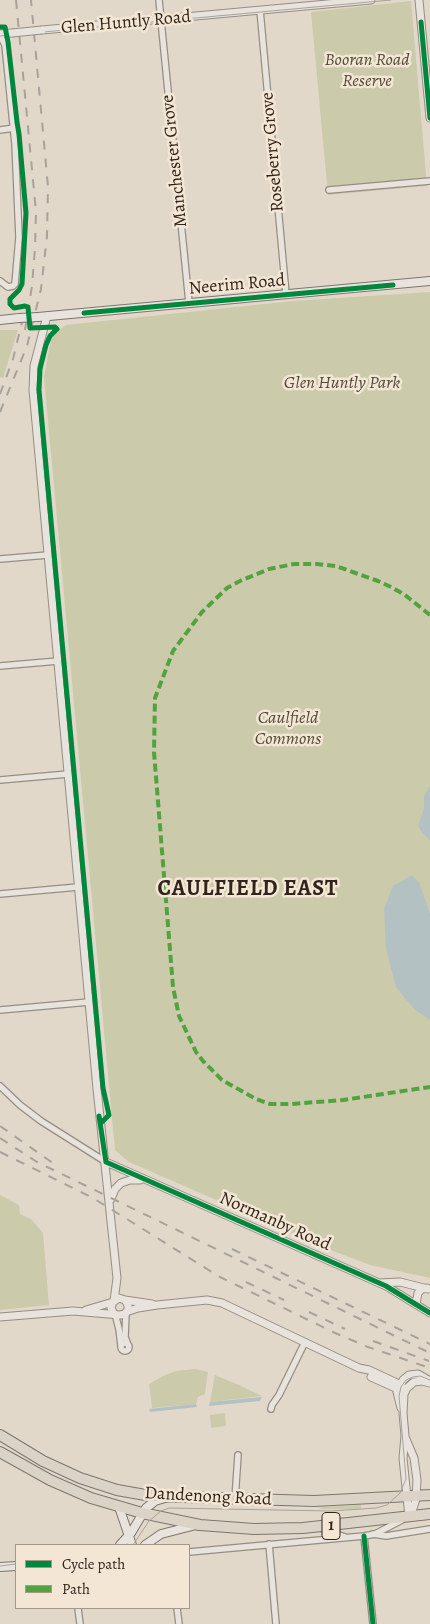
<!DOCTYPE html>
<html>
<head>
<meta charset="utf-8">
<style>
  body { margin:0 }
  #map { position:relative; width:430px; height:1624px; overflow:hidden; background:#e2d8ca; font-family:Alegreya,serif }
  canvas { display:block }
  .legend { position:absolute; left:15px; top:1544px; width:175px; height:65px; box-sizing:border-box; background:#f3e6d5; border:1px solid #a5988b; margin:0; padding:6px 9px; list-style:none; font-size:15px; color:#30241b }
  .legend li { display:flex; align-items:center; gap:10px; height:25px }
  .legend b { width:25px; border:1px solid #a5988b }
</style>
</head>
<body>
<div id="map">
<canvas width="430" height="1624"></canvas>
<ul class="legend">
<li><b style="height:6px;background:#00873e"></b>Cycle path</li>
<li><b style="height:6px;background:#52a340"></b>Path</li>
</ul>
</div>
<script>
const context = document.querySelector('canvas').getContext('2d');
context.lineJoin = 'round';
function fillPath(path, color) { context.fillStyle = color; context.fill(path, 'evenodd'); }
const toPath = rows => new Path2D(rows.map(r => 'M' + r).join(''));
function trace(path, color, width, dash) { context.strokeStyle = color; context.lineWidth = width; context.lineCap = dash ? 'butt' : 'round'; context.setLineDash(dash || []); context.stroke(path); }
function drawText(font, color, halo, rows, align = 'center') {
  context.font = font + ' Alegreya,serif'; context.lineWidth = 5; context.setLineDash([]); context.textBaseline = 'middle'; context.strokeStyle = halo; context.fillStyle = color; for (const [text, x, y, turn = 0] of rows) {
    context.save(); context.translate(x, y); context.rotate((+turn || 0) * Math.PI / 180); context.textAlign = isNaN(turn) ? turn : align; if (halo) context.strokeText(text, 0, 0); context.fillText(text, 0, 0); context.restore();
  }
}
const green = toPath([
  [411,1,427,186,328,195,311,12],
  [430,292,430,1278,370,1265,333,1251,129,1162,115,1150,44,377,51,339,59,330,66,325,293,301],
  [0,330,18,330,3,378,0,377],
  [0,1195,19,1205,20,1214,31,1219,43,1233,49,1305,0,1310],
  [195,1369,208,1372,205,1394,198,1397,196,1404,152,1408,149,1384,165,1375,176,1371],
  [215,1375,239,1385,262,1396,210,1402],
  [225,1413,226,1426,211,1428,210,1415],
  [361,1505,361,1509,318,1509,323,1507]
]);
const water = toPath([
  [430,786,430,840,423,834,418,826,424,809,424,796],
  [412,875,420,884,430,914,430,1020,415,1010,396,987,386,949,384,909,393,886],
  [262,1397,260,1401,209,1406,210,1402],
  [196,1404,197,1407,150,1412,149,1409]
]);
const minor = toPath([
  [159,0,189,303],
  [260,10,286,294],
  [0,35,5,45,15,144,19,237,15,284,13,286,8,287,0,281],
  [0,130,14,128],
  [329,190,430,181],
  [0,559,48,555],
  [0,666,58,661],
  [0,780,68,774],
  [0,894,78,887],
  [0,1010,89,1002],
  [0,1086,20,1105,41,1121,106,1162],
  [126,1313,125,1337,128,1345],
  [115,1314,119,1329,121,1346],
  '121 1347a4 4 0 1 1 8 0a4 4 0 1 1-8 0Z',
  [271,1409,272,1405,279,1395,305,1342],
  [235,1499,238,1455],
  [320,1528,345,1537],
  [373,1534,386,1536,430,1529],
  [364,1536,373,1624],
  [269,1544,276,1624],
  [189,1552,364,1536,375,1534,402,1520],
  [78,1608,80,1624],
  [177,1608,179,1624]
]);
const tertiary = toPath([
  [419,0,430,118],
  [42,30,371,0],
  [0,34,12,33],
  [47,316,34,366,33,390,97,1089,117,1278,114,1301],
  [106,1162,386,1286,430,1313],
  [111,1199,115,1189,121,1183,130,1180,140,1180],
  [379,1283,400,1282,428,1289],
  [125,1300,152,1304],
  [416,1304,418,1293,422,1289,427,1288],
  [86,1310,113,1302],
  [126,1312,138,1308,157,1305,207,1300,222,1303,359,1368,369,1370,399,1384,405,1390],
  [0,1317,73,1311,120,1315,125,1314,128,1310,128,1305,125,1300,119,1298,113,1302,111,1308,114,1314],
  [371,1377,400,1390],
  [401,1408,397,1392,403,1380,409,1375,418,1374,430,1381],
  [406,1439,414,1458,417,1480,416,1499,411,1515],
  [409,1517,403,1458,405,1436,403,1413,404,1394,407,1388,414,1382,422,1381,430,1383]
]);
const secondary = toPath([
  [38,317,430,281],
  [0,320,19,318],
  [119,1507,132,1545],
  [120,1545,131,1533,146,1508,155,1501,165,1498],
  [145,1545,161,1534,196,1525],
  [0,1567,16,1566]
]);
const trunk = toPath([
  [0,1435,43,1461,80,1478,117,1490,151,1496,314,1501,430,1495],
  [0,1452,50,1480,91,1498,142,1513,200,1525,254,1529,303,1528,430,1514]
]);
const tram = toPath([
  [0,36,391,0],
  [133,1545,149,1521,161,1511,169,1508,331,1511,376,1508,387,1505,400,1493,406,1479,399,1396,401,1387,406,1380,413,1377,420,1376,430,1380],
  [0,1566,16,1564]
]);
const rail = toPath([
  [16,0,36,212,35,248,32,286,25,330],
  [0,394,13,359,22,322],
  [0,412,27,346,41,289,47,236,48,187,31,0],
  [0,1126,57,1166],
  [0,1138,37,1162,430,1353],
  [0,1152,93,1198,220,1277,335,1333,368,1347,430,1368],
  [232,1249,430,1344],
  [246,1282,284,1300],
  [309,1312,345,1329],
  [373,1341,429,1361]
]);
const tertiaryBridge = toPath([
  [12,33,42,30]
]);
const secondaryBridge = toPath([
  [19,318,38,317]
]);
const quiet = toPath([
  [430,615,405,595,391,587,378,581,336,566,317,564,294,564,269,569,240,581,227,588,202,612,173,651,155,698,154,752,173,987,179,1016,196,1052,203,1061,222,1080,256,1099,270,1104,291,1104,343,1100,430,1087]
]);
const cycleway = toPath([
  [421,22,430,118],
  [0,27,5,27,8,42,17,122,19,134,26,213,22,284,19,290,10,299,10,304,14,308,25,306,28,307,30,328,55,327,57,329,50,336,46,345,40,369,39,390,103,1088,109,1115,101,1123],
  [84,313,393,285],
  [99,1116,106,1162,386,1286,430,1313],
  [364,1536,373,1624]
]);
const shields = [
  [331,1526,18]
];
const shieldNames = [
  ["1",331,1526]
];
const streetNames = [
  ["Glen Huntly Road",126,23,-5],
  ["Roseberry Grove",273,152,-95],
  ["Manchester Grove",175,161,-96],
  ["Neerim Road",237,285,-5],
  ["Normanby Road",275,1222,24],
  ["Dandenong Road",208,1497,3]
];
const parkNames = [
  ["Booran Road",367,61],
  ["Reserve",367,82],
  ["Glen Huntly Park",342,384],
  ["Caulfield",288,719],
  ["Commons",288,740]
];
const districtNames = [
  ["CAULFIELD EAST",248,890]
];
fillPath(green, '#cbcaab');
fillPath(water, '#b4c1c2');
trace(minor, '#958e85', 8);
trace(tertiary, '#958e85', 9);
trace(secondary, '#7c766e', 10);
trace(trunk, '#7c766e', 12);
trace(minor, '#e8e3dc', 5.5);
trace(tertiary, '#e8e3dc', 7);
trace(secondary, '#e8e3dc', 8);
trace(trunk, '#dcd3c7', 10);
trace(tram, '#a7a29b', 1);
trace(rail, '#a7a29b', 2, [9, 9]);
trace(tertiaryBridge, '#958e85', 9, []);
trace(secondaryBridge, '#7c766e', 10, []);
trace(tertiaryBridge, '#e8e3dc', 7);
trace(secondaryBridge, '#e8e3dc', 8);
trace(quiet, '#52a340', 4, [8, 4]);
trace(cycleway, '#00873e', 5);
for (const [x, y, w] of shields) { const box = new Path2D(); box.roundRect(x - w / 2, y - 13.5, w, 27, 4); context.fillStyle = '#f3e6d5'; context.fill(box); trace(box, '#30241b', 1); }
drawText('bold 16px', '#30241b', null, shieldNames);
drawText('18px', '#30241b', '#f3e6d5', streetNames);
drawText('italic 18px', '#524b38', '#f3e6d5', parkNames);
context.letterSpacing = '1px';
drawText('bold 22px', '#30241b', '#f3e6d5', districtNames);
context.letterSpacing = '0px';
</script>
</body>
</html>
